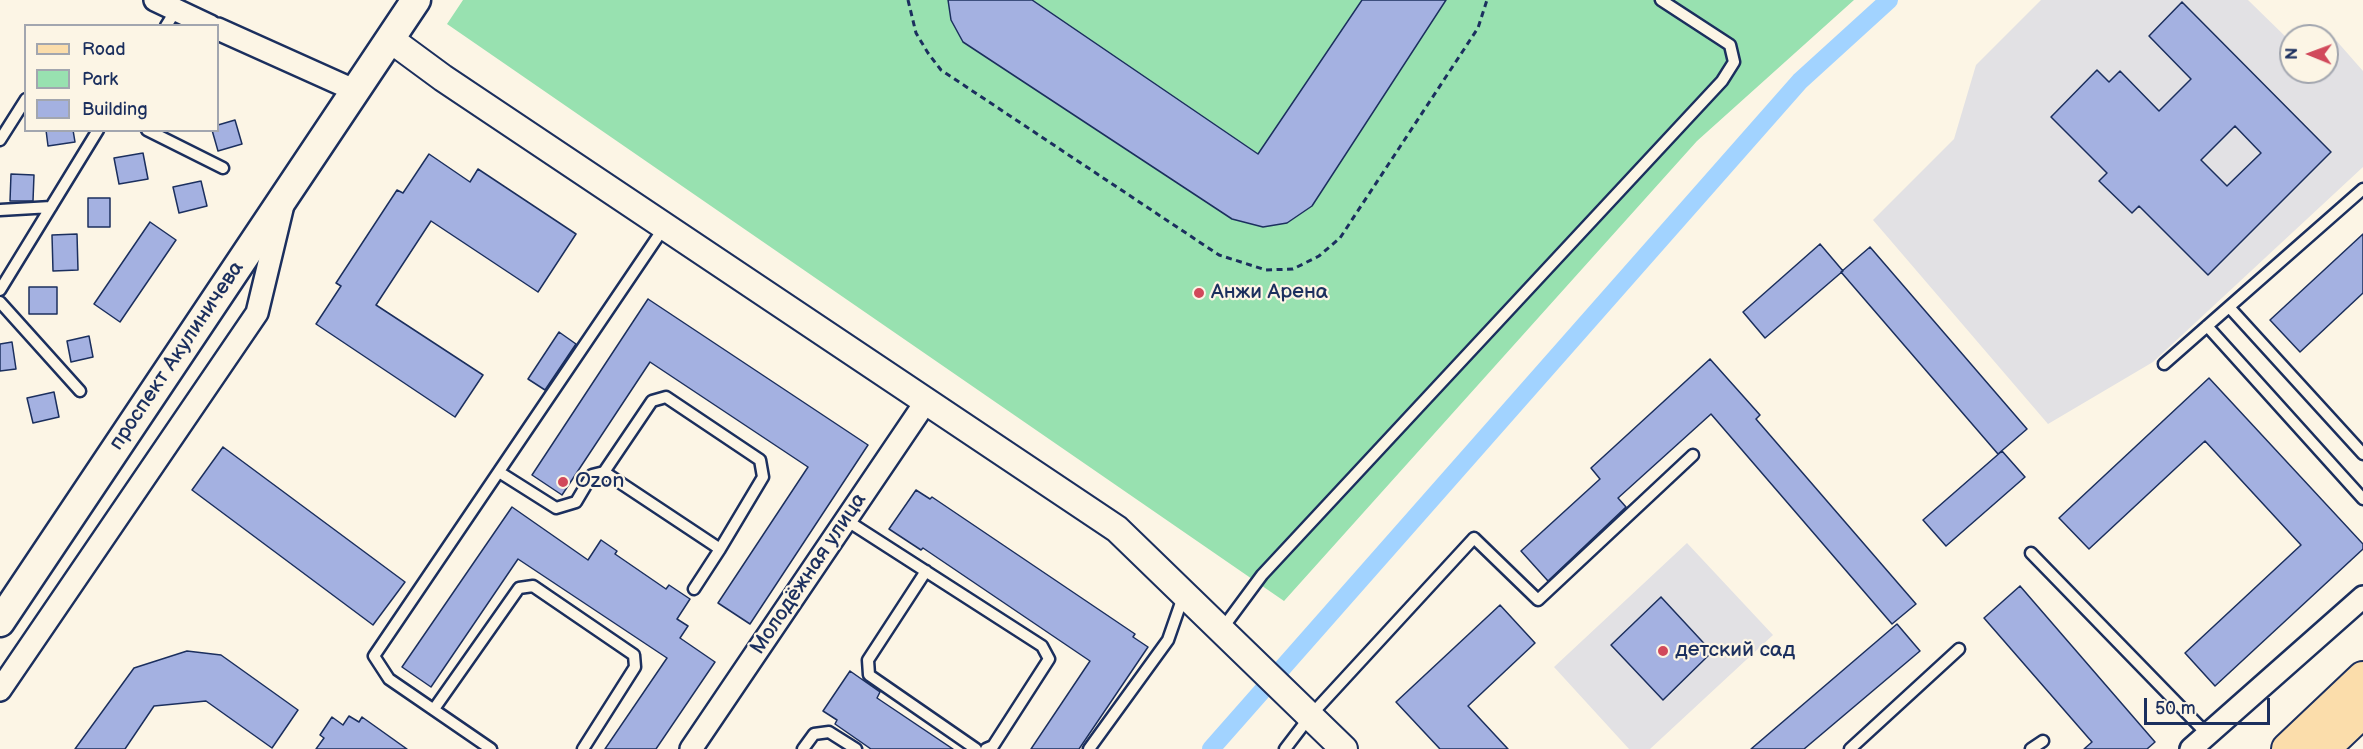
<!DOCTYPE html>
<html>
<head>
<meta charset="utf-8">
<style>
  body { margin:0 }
  #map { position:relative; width:2363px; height:749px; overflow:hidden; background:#fcf5e5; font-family:"Balsamiq Sans",sans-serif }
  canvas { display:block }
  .legend { position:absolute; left:24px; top:24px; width:195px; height:108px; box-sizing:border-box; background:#fcf5e5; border:2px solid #a2a6af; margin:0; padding:8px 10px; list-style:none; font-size:18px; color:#1b2f5e }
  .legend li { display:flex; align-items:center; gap:12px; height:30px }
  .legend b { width:30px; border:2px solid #a2a6af }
  .north { position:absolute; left:2279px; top:24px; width:60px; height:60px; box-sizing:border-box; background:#fcf5e5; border:2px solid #a2a6af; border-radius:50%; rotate:271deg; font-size:16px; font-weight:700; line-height:24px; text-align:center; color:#1b2f5e }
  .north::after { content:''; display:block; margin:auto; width:21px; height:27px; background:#d1495b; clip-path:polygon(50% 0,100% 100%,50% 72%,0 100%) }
  .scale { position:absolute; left:2144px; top:698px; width:126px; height:27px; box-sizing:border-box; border:3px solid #1b2f5e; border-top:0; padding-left:8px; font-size:18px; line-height:21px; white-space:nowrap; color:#1b2f5e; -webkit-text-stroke:4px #fcf5e5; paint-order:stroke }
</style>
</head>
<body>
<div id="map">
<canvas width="2363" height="749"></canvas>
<ul class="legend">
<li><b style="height:8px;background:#fbddab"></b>Road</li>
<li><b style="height:16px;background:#98e1b0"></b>Park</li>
<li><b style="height:16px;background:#a4b1e1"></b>Building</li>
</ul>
<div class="north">N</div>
<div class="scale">50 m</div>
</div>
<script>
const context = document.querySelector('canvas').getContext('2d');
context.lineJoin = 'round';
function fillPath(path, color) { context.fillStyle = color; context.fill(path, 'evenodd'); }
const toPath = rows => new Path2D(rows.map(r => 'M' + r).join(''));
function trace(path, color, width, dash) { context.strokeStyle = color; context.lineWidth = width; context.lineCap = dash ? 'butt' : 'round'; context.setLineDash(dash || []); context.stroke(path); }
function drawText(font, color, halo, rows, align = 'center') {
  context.font = font + ' "Balsamiq Sans",sans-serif'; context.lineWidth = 4.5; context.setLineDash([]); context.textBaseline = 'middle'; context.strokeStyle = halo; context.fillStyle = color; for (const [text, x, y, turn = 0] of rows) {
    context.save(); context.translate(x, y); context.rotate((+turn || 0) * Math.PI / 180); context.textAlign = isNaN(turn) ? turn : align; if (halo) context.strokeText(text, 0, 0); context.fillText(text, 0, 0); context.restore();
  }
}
const built = toPath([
  [2041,0,2248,0,2291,42,2291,72,2327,72,2327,41,2334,38,2363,71,2363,167,2153,362,2048,424,1873,220,1954,139,1976,65],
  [1687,543,1773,635,1650,749,1629,749,1554,667]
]);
const green = toPath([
  [463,0,1854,0,1697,141,1284,601,447,24]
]);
const canal = toPath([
  [1211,749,1800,81,1889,0]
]);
const building = toPath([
  [948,0,1032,0,1258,154,1362,0,1446,0,1312,206,1287,223,1263,227,1232,219,963,42,951,20,948,0],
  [2182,2,2331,152,2208,275,2139,206,2132,213,2099,181,2107,173,2051,117,2097,70,2109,82,2120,71,2159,111,2191,79,2149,36,2182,2],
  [2235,126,2261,153,2227,186,2201,160,2235,126],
  [235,120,242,144,218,151,212,130,218,130,218,125,235,120],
  [46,130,73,130,75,142,48,146,46,130],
  [143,153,148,179,119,184,114,158,143,153],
  [429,154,470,182,478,169,576,234,538,292,431,221,376,305,483,375,455,417,316,324,341,286,336,283,397,190,403,193,429,154],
  [11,174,34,175,33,201,10,201,11,174],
  [201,181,207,206,179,213,173,187,201,181],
  [88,198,110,198,110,227,88,227,88,198],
  [150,222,176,240,120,322,94,304,150,222],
  [77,234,78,270,53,271,52,235,77,234],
  [2363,234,2363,293,2300,352,2270,320,2363,234],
  [1820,244,1843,271,1765,338,1743,312,1820,244],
  [1870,247,2027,429,1998,454,1841,272,1870,247],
  [29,287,57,287,57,314,29,314,29,287],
  [648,299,868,445,750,624,718,603,808,467,650,362,562,495,532,475,648,299],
  [559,332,576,344,545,390,528,379,559,332],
  [89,336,93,357,71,362,67,341,89,336],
  [12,342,16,369,0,371,0,344,12,342],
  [1710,359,1760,415,1756,419,1916,604,1892,624,1711,414,1618,498,1626,507,1548,581,1521,551,1600,479,1591,468,1710,359],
  [2209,378,2363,544,2363,549,2215,686,2185,653,2301,545,2205,441,2089,549,2059,518,2209,378],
  [54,392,59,417,33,423,27,398,54,392],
  [223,447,405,582,373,625,192,490,223,447],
  [2002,451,2025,477,1946,546,1923,520,2002,451],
  [916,490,930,499,932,497,1135,634,1133,637,1148,647,1079,749,1031,749,1090,661,923,548,921,550,889,529,916,490],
  [512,507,588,560,601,540,617,551,615,554,666,589,669,585,690,599,677,619,688,626,680,638,715,662,656,749,605,749,667,658,518,559,431,687,402,667,512,507],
  [2020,586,2155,742,2147,749,2084,749,2092,742,1984,618,2020,586],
  [1661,597,1712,652,1663,700,1611,645,1661,597],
  [1500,605,1535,643,1468,706,1508,749,1440,749,1396,702,1500,605],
  [1897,624,1920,651,1804,749,1751,749,1897,624],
  [187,651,221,655,298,710,272,748,206,701,154,706,125,749,75,749,134,668,187,651],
  [850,671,880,692,877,698,953,749,871,749,835,724,837,720,823,711,850,671],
  [349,716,359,722,362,717,407,749,316,749,324,738,320,735,332,717,343,725,349,716]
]);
const path = toPath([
  [908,0,916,33,928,53,941,70,1219,255,1266,270,1293,269,1319,256,1340,238,1478,28,1487,0]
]);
const service = toPath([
  [166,26,176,10],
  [147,130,223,168],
  [0,140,26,99],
  [0,210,51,207],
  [0,290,98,130],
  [0,302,80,391],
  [2229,307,2363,454],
  [2207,326,2363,499],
  [2164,364,2363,189],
  [499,472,556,508,576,502,592,475,604,472,720,549,763,477,760,460,666,397,652,401,604,472],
  [846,520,1042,646,1049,659,993,746,986,749],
  [2031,553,2207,734],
  [926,571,868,660,869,675,976,749],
  [694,589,720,549],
  [1222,629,1262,575,1722,81,1734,62,1730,45,1661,0],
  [434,709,519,588,533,586,634,655,635,667,583,749],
  [491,749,389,679,374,656,665,226],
  [803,749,814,734,829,732,856,749],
  [1089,749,1168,640,1184,594],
  [1285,749,1311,715,1474,538,1538,600,1693,455],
  [1850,749,1959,649],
  [2031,749,2043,741]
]);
const minor = toPath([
  [155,0,210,26],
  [218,29,356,91],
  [0,690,257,313,282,209],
  [691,749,927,400],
  [2191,749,2363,597]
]);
const tertiary = toPath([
  [390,39,443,78,1117,529,1344,749]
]);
const secondary = toPath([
  [0,622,416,0]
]);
const primary = toPath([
  [2288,749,2363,678],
  [2323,749,2363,711]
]);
const markers = [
  [1199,293,6,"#d1495b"],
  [563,482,6,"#d1495b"],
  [1663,651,6,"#d1495b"]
];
const poiNames = [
  ["Анжи Арена",1211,293],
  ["Ozon",575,482],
  ["детский сад",1675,651]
];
const streetNames = [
  ["проспект Акулиничева",177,356,-56],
  ["Молодёжная улица",809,574,-56]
];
fillPath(built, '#e2e1e4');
fillPath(green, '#98e1b0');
trace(canal, '#a2d3ff', 18);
fillPath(building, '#a4b1e1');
trace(building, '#1b2f5e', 1.5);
trace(service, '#1b2f5e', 15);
trace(minor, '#1b2f5e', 26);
trace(tertiary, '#1b2f5e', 30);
trace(secondary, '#1b2f5e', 33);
trace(primary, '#1b2f5e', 36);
trace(path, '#1b2f5e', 3, [6, 4.5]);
trace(service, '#fcf5e5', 10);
trace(minor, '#fcf5e5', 21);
trace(tertiary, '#fcf5e5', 26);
trace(secondary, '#fcf5e5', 28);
trace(primary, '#fbddab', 32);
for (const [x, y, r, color] of markers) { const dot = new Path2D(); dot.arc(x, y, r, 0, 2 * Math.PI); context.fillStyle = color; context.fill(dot); trace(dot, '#fcf5e5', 2); }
drawText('21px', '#1b2f5e', '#fcf5e5', poiNames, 'left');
drawText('21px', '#1b2f5e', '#fcf5e5', streetNames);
</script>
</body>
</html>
